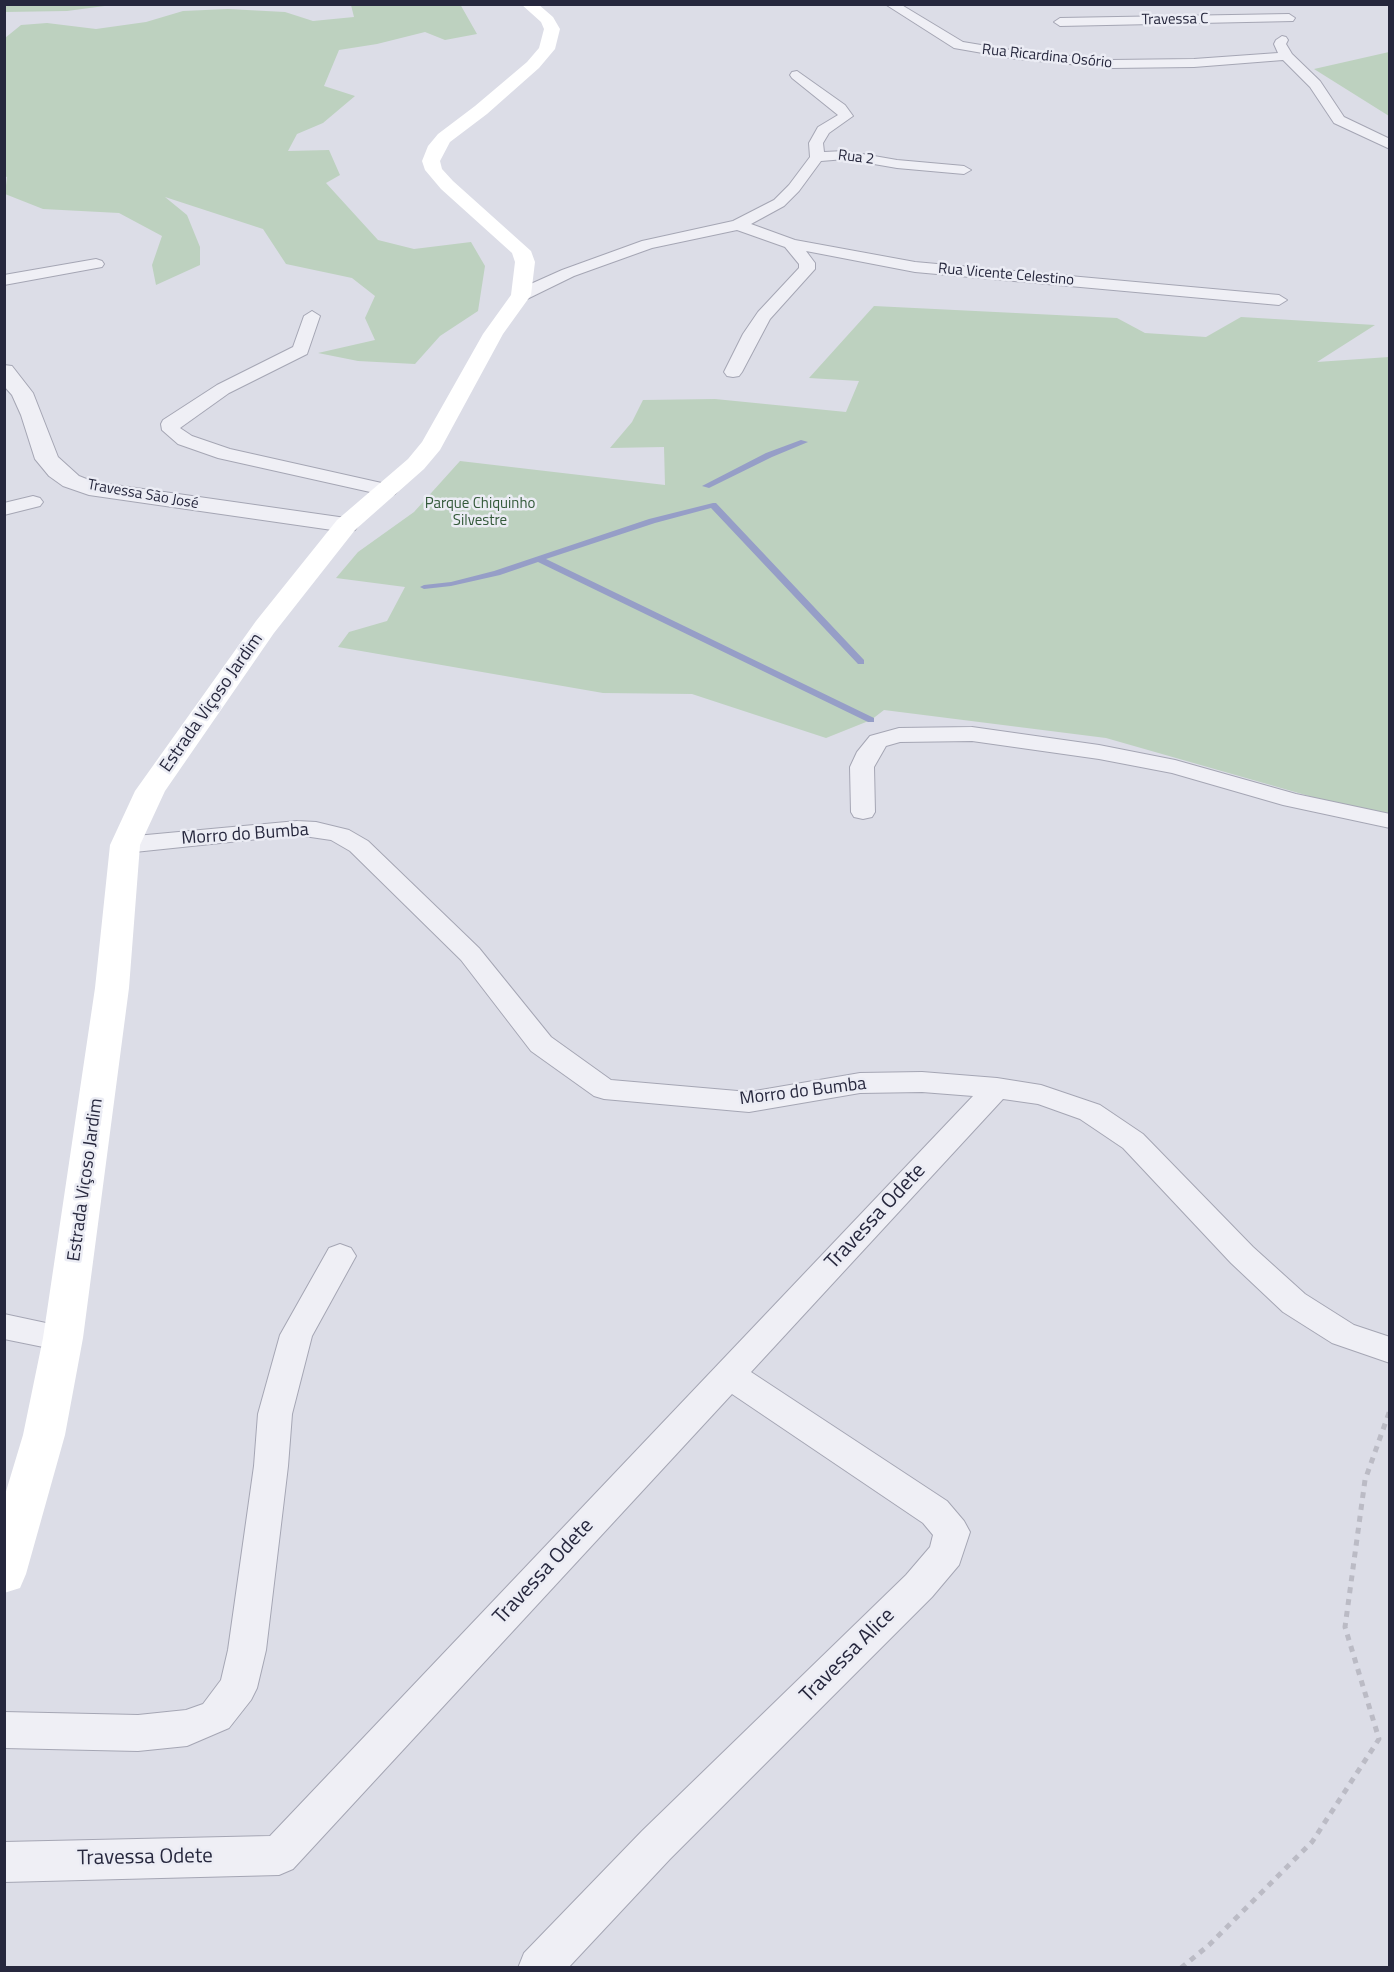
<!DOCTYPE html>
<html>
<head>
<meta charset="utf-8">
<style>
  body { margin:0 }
  #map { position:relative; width:1394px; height:1972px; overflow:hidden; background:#dcdde7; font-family:"Titillium Web",sans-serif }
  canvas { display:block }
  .frame { position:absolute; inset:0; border:6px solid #26273d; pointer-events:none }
</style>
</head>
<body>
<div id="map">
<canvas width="1394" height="1972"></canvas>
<div class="frame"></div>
</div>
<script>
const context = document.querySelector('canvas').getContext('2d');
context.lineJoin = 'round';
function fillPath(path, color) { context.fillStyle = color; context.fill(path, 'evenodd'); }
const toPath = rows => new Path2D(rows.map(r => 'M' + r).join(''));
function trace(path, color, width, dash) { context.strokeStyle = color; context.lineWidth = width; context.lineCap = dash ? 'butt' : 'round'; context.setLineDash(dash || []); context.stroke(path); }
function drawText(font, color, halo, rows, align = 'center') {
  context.font = font + ' "Titillium Web",sans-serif'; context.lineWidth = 5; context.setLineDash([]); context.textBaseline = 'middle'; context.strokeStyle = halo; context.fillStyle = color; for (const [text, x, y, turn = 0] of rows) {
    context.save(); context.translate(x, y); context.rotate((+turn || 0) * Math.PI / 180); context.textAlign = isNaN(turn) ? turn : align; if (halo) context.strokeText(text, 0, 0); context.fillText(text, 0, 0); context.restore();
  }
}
const green = toPath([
  [5,4,112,4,112,5,67,11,5,12],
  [460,4,477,34,445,40,425,32,377,44,339,50,324,86,355,96,323,123,297,134,288,151,329,150,340,175,326,183,378,240,414,249,471,242,485,266,478,311,440,336,415,364,358,361,318,353,375,340,365,318,375,296,352,278,286,264,263,229,165,197,187,215,200,247,200,265,156,285,152,265,162,236,119,213,43,209,5,194,7,177,4,176,5,38,21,25,47,23,96,29,146,22,183,11,228,9,285,12,313,21,354,17,351,5],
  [1389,52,1389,116,1314,69],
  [874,306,1117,318,1145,333,1206,337,1241,317,1375,325,1317,362,1389,357,1389,816,1379,816,1106,738,884,710,871,720,826,738,692,694,603,693,338,647,349,632,387,621,405,587,336,578,358,552,414,512,460,461,665,485,664,447,610,448,632,422,643,400,715,399,846,412,859,381,809,378]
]);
const stream = toPath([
  [801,440,808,442,772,457,709,488,702,486,766,453,801,440],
  [713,503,716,503,864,660,864,664,858,664,711,508,655,523,546,559,874,718,874,722,868,722,538,562,500,575,451,586,424,589,420,587,424,585,451,582,494,571,649,519,713,503]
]);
const path = toPath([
  [1181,1968,1209,1945,1312,1842,1379,1739,1345,1627,1365,1480,1390,1410]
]);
const minor = toPath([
  [885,4,900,4,963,42,1017,51,1111,60,1194,59,1278,53,1274,44,1276,40,1282,36,1286,37,1288,40,1286,44,1292,54,1320,81,1344,117,1390,139,1390,149,1334,123,1310,87,1283,60,1194,67,1111,68,1017,59,954,48,885,4],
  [1289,14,1295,18,1293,21,1060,26,1054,22,1060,18,1289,14],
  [797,71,845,105,853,116,829,133,823,143,824,152,845,151,897,160,964,166,971,170,964,174,897,168,845,159,821,161,799,191,784,206,751,224,795,240,915,262,1279,295,1287,300,1279,305,915,272,806,251,815,263,815,269,770,319,742,372,739,376,733,377,727,376,724,372,743,334,758,312,799,268,799,264,785,247,737,230,652,248,574,276,527,299,515,299,513,295,515,291,562,270,642,241,733,221,774,200,789,185,810,157,809,143,818,127,838,115,792,78,790,75,792,72,797,71],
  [96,259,102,261,104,264,102,267,4,285,4,275,96,259],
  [312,311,320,316,307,354,229,393,180,428,192,436,230,449,395,486,398,490,395,494,388,496,218,458,178,444,162,430,161,424,163,420,217,385,293,347,304,316,312,311],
  [33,496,40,498,43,502,40,506,4,515,4,503,33,496],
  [972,727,1099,745,1175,760,1296,794,1390,814,1390,828,1283,805,1172,773,1099,759,972,741,900,742,886,746,874,767,875,812,872,817,863,819,854,817,851,812,850,767,857,752,870,736,899,728,972,727],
  [297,821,316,822,349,830,368,841,479,948,551,1037,611,1080,749,1092,860,1073,922,1072,997,1078,1041,1085,1100,1105,1143,1134,1253,1247,1305,1294,1354,1325,1390,1337,1390,1363,1332,1343,1283,1312,1231,1263,1123,1148,1080,1119,1038,1104,1003,1099,751,1372,947,1501,964,1521,970,1532,959,1565,932,1597,670,1859,568,1968,518,1968,524,1953,642,1831,906,1575,930,1547,933,1535,923,1523,732,1394,293,1869,279,1875,4,1882,4,1842,270,1836,973,1096,922,1092,860,1093,749,1112,604,1099,594,1096,531,1051,461,960,350,851,331,840,297,835,125,853,116,850,113,845,116,840,125,837,297,821],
  [340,1244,351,1248,356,1256,312,1336,292,1414,288,1466,266,1650,257,1688,251,1700,229,1728,187,1746,138,1751,4,1748,4,1712,138,1715,186,1710,203,1704,221,1680,228,1650,254,1466,258,1414,280,1335,329,1248,340,1244],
  [4,1314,74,1329,79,1338,74,1347,63,1351,4,1339,4,1314]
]);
const tertiary = toPath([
  [4,365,12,366,33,393,58,457,79,476,94,482,346,518,355,520,358,525,355,530,346,532,89,495,63,486,49,476,35,459,21,415,12,395,4,386,4,365]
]);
const secondary = toPath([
  [521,4,538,4,553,17,560,29,555,49,539,68,487,114,450,142,440,161,442,169,453,181,531,251,535,262,531,295,503,334,440,450,424,469,355,530,274,633,165,791,140,845,129,988,83,1338,65,1435,26,1574,20,1588,4,1593,4,1498,23,1435,43,1338,95,988,110,845,135,791,256,621,337,520,408,459,422,442,483,334,511,295,515,262,512,253,441,189,425,170,422,161,428,146,438,134,475,106,527,62,539,48,544,29,541,22,521,4]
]);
const farStreetnames = [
  ["Travessa C",1175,20,-1],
  ["Rua Ricardina Osório",1047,57,6],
  ["Rua 2",856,158,7],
  ["Rua Vicente Celestino",1006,275,5],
  ["Travessa São José",143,495,10]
];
const farParknames = [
  ["Parque Chiquinho",480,504],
  ["Silvestre",480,521]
];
const streetNames = [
  ["Estrada Viçoso Jardim",212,703,-55],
  ["Morro do Bumba",245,835,-4],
  ["Morro do Bumba",803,1092,-7],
  ["Estrada Viçoso Jardim",86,1180,-82]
];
const nearStreetnames = [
  ["Travessa Odete",876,1217,-47],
  ["Travessa Odete",544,1572,-47],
  ["Travessa Alice",848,1656,-45],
  ["Travessa Odete",145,1858,-1]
];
fillPath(green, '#bdd1bf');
fillPath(stream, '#969ec7');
trace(minor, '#a5a6b4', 2);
trace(tertiary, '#a5a6b4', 2);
trace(path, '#bbbbc5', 5, [6, 6]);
fillPath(minor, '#efeff5');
fillPath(tertiary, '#efeff5');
fillPath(secondary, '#fff');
drawText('15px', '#26273d', '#ebecf4', farStreetnames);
drawText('15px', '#335939', '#ebecf4', farParknames);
drawText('18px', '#26273d', '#ebecf4', streetNames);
drawText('21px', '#26273d', '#ebecf4', nearStreetnames);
</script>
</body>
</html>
